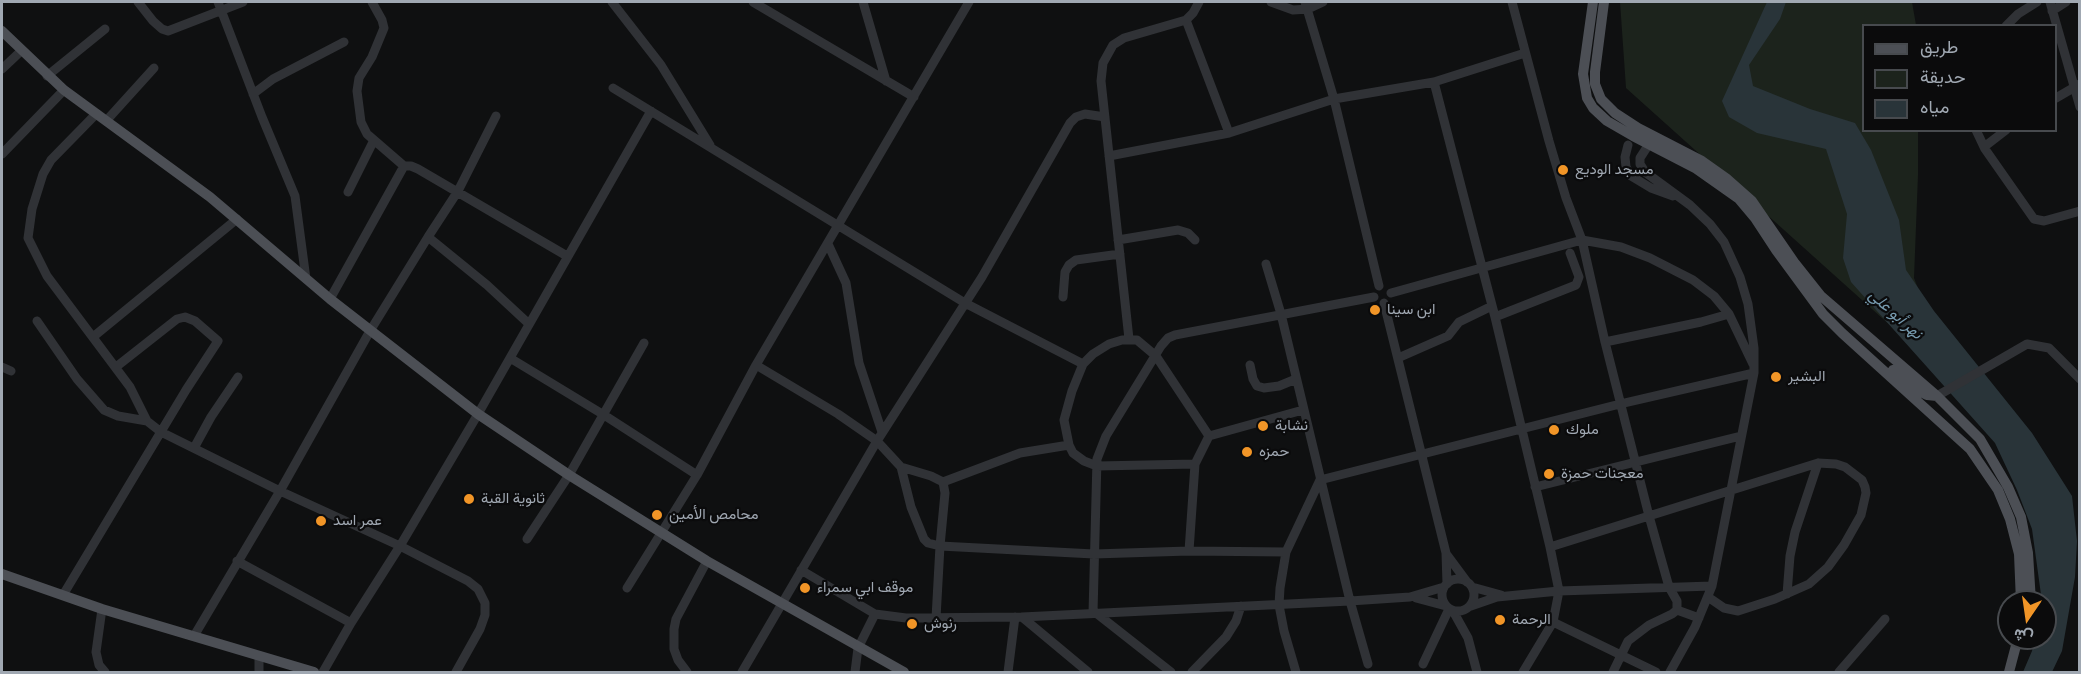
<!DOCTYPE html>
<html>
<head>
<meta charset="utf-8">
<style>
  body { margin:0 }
  #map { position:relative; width:2081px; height:674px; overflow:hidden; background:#0f1011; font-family:"Roboto Condensed",Vazirmatn,sans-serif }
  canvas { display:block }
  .frame { position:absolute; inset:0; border:3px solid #a0a8b2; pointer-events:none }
  .legend { position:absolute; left:1862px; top:24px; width:195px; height:108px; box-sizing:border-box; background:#0b0b0c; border:2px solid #474a4e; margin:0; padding:8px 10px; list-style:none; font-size:18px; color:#a0a8b2 }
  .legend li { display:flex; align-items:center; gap:12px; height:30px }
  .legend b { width:30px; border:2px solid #474a4e }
  .north { position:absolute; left:1997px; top:590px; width:60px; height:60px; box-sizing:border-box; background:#0b0b0c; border:2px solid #474a4e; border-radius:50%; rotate:193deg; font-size:16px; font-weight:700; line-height:24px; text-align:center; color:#a0a8b2 }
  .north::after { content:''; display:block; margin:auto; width:21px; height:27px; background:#f19527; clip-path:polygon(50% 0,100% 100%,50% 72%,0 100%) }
</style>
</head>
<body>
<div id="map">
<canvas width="2081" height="674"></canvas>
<div class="frame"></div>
<ul class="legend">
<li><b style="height:8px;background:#4c4f55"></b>طريق</li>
<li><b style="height:16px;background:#1c231c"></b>حديقة</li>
<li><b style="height:16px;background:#293439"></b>مياه</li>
</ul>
<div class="north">ش</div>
</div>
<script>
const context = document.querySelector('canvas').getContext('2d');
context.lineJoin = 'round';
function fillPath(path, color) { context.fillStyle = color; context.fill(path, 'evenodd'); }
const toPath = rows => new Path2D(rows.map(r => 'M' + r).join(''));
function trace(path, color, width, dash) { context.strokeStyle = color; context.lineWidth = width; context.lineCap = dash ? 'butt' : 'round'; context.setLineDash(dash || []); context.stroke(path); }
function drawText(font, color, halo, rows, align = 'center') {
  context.font = font + ' "Roboto Condensed",Vazirmatn,sans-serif'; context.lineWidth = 4.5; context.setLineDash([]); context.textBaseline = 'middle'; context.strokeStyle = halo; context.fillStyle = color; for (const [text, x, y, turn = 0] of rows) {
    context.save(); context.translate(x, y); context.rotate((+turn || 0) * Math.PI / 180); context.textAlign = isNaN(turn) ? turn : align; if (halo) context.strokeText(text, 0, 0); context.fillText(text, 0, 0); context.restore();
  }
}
const green = toPath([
  [1620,2,1912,2,1916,25,1864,26,1864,130,1918,131,1918,175,1914,278,1943,353,1912,345,1626,88]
]);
const water = toPath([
  [1767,2,1786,2,1780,19,1749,65,1753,86,1810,109,1855,123,1871,150,1899,220,1906,270,1934,311,2032,433,2072,496,2077,541,2075,577,2062,651,2052,672,2023,672,2032,651,2035,638,2045,638,2045,602,2042,602,2032,529,2017,490,1995,443,1851,282,1843,258,1847,214,1826,149,1757,133,1729,117,1722,101]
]);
const minor = toPath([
  [138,2,153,21,162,29,168,31,243,2],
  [218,2,262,117,295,196,306,279],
  [372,2,382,20,384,28,372,57,359,78,357,91,361,122,367,134,404,166],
  [612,2,661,65,710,145],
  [753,2,914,97],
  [863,2,886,81],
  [1271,2,1293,10,1308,9,1323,2],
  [1305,2,1334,99,1379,286],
  [1512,2,1549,141,1566,198,1582,240,1605,342,1649,516,1669,587,1677,601,1677,610,1672,614,1649,625,1628,641,1613,672],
  [2050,2,2080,107],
  [2052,11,2066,2],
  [1186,20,1229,133],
  [2006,26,2018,14,2037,2],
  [2,69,21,51],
  [47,76,105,29],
  [1434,82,1495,317,1550,547,1559,591,1553,622,1656,672],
  [613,88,965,303,1083,364,1072,391,1064,420,1069,445,1073,453,1084,461,1097,466,1195,464],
  [253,94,273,79,344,42],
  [2056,98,2080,84],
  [96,114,51,160,43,174,32,209,28,238,47,276,130,387,147,421,161,432,280,491,400,546,468,581,478,589,485,603,485,615,480,629,456,672],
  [106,121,154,68],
  [1976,130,1985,149,2034,219,2044,221,2080,211],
  [1649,144,1640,158,1640,164,1645,172,1690,205,1710,224,1724,242,1740,277,1748,304,1754,348,1754,373,1712,586,1695,627,1670,672],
  [1628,145,1625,157,1626,167,1631,176,1651,188,1673,196],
  [1984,147,2006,130],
  [2,154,64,90],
  [1109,156,1229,133,1334,99,1434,82,1525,53],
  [348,192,374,140],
  [428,237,487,285,529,324],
  [1118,240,1178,230,1188,233,1195,240],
  [828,244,846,283,859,363,882,432],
  [1266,264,1281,314,1350,601,1368,664],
  [1391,293,1582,240,1621,247,1650,258,1693,280,1714,296,1729,314,1753,364],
  [1063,297,1065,272,1069,265,1076,260,1120,254],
  [330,299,404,166,411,166,418,169,567,256],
  [1384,303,1446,553,1447,584],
  [1495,317,1576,285,1579,277,1570,253],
  [37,321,77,379,104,410,118,416,147,421],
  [93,337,237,219],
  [1129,339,1101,81,1103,63,1113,45,1124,38,1186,20,1193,13,1199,2],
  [1605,342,1701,322,1729,314],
  [510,358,604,415,697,475],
  [1398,358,1448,336,1459,322,1492,306],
  [1083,364,1093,354,1109,344,1122,340,1137,340,1156,356,1209,436],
  [756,365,838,414,877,441,901,467,911,507,924,539,928,543,940,546,945,493,943,482,931,476,901,467],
  [1250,365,1253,379,1257,386,1264,388,1279,386,1296,379],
  [2,367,11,371],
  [1937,396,2027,344,2049,348,2080,379],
  [194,448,211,417,238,377],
  [943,482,1020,453,1069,445],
  [1535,487,1741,436],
  [527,539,569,475,644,343],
  [1550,547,1818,463,1836,464,1845,467,1862,480,1865,487,1866,493,1861,515,1844,545,1828,567,1809,584,1775,599,1738,611,1724,608,1708,597],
  [1189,551,1195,464,1209,436,1303,410],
  [1447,555,1467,582],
  [237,561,351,623],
  [801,570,875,614,906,618,1022,617,1350,601,1410,597,1444,587],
  '1442 595a16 16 0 1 1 32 0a16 16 0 1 1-32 0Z',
  [1472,587,1501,595],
  [627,588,697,475,756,365,969,2],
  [1787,594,1790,556,1795,532,1818,463],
  [63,595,186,390,218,341,195,321,185,317,177,319,116,367],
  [1416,598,1446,606],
  [1471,606,1497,597,1559,591,1712,586],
  [102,609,96,652,99,665,105,672],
  [1677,610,1699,618],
  [1453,611,1468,638,1477,672],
  [1093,613,1097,459,1106,436,1161,346,1168,338,1175,335,1374,297],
  [1096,613,1171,672],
  [1022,617,1088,672],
  [936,618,940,546,1094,554,1189,551,1286,552],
  [194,636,280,491,370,331,428,237,458,191,496,116],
  [1423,664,1449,609],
  [259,672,259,657],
  [323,672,351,623,400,546,478,414,651,111],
  [687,672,678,660,674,649,674,629,676,619,707,561],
  [742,672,877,441,982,277,1070,123,1076,117,1085,114,1105,117],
  [855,672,858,648,875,614],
  [1008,672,1015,617],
  [1192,672,1226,637,1236,621,1241,606],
  [1296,672,1284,631,1279,605,1280,588,1286,552,1320,480,1620,404,1754,373],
  [1523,672,1553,622],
  [1839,672,1885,619]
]);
const major = toPath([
  [1593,2,1583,74,1587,98,1593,108,1607,121,1633,136,1695,168,1739,199,1755,218,1776,250,1823,314,1842,333,1970,449,1998,490,2010,519,2019,554,2021,602],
  [1604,2,1595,72,1595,84,1601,99,1615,113,1638,128,1702,161,1726,178,1752,201,1794,262,1821,296,1937,396,1980,439,2008,487,2021,517,2028,553,2031,602],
  [2,31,64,90,210,197,330,299,478,414,569,475,707,561,904,672],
  [1893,370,1919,391,1927,395,1937,396],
  [2,574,102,609,314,672],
  [2009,672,2018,638]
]);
const markers = [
  [1563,170,6,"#f19527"],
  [1375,310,6,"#f19527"],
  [1776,377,6,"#f19527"],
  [1263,426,6,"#f19527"],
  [1554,430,6,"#f19527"],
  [1247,452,6,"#f19527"],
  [1549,474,6,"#f19527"],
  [469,499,6,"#f19527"],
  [657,515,6,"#f19527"],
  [321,521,6,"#f19527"],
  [805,588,6,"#f19527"],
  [1500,620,6,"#f19527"],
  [912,624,6,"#f19527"]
];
const poiNames = [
  ["مسجد الوديع",1575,170],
  ["ابن سينا",1387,310],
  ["البشير",1788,377],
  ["نشابة",1275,426],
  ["ملوك",1566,430],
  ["حمزه",1259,452],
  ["معجنات حمزة",1561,474],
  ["ثانوية القبة",481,499],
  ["محامص الأمين",669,515],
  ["عمر اسد",333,521],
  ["موقف ابي سمراء",817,588],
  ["الرحمة",1512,620],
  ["رنوش",924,624]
];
const waterNames = [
  ["نهر أبو علي",1895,315,42]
];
fillPath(green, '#1c231c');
fillPath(water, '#293439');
trace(minor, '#303236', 9);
trace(major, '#4c4f55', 10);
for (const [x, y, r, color] of markers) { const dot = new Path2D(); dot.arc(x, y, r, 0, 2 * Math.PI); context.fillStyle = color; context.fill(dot); trace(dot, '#0b0b0c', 2); }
drawText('15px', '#a0a8b2', '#0b0b0c', poiNames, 'left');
drawText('italic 16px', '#769aae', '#0b0b0c', waterNames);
</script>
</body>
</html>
